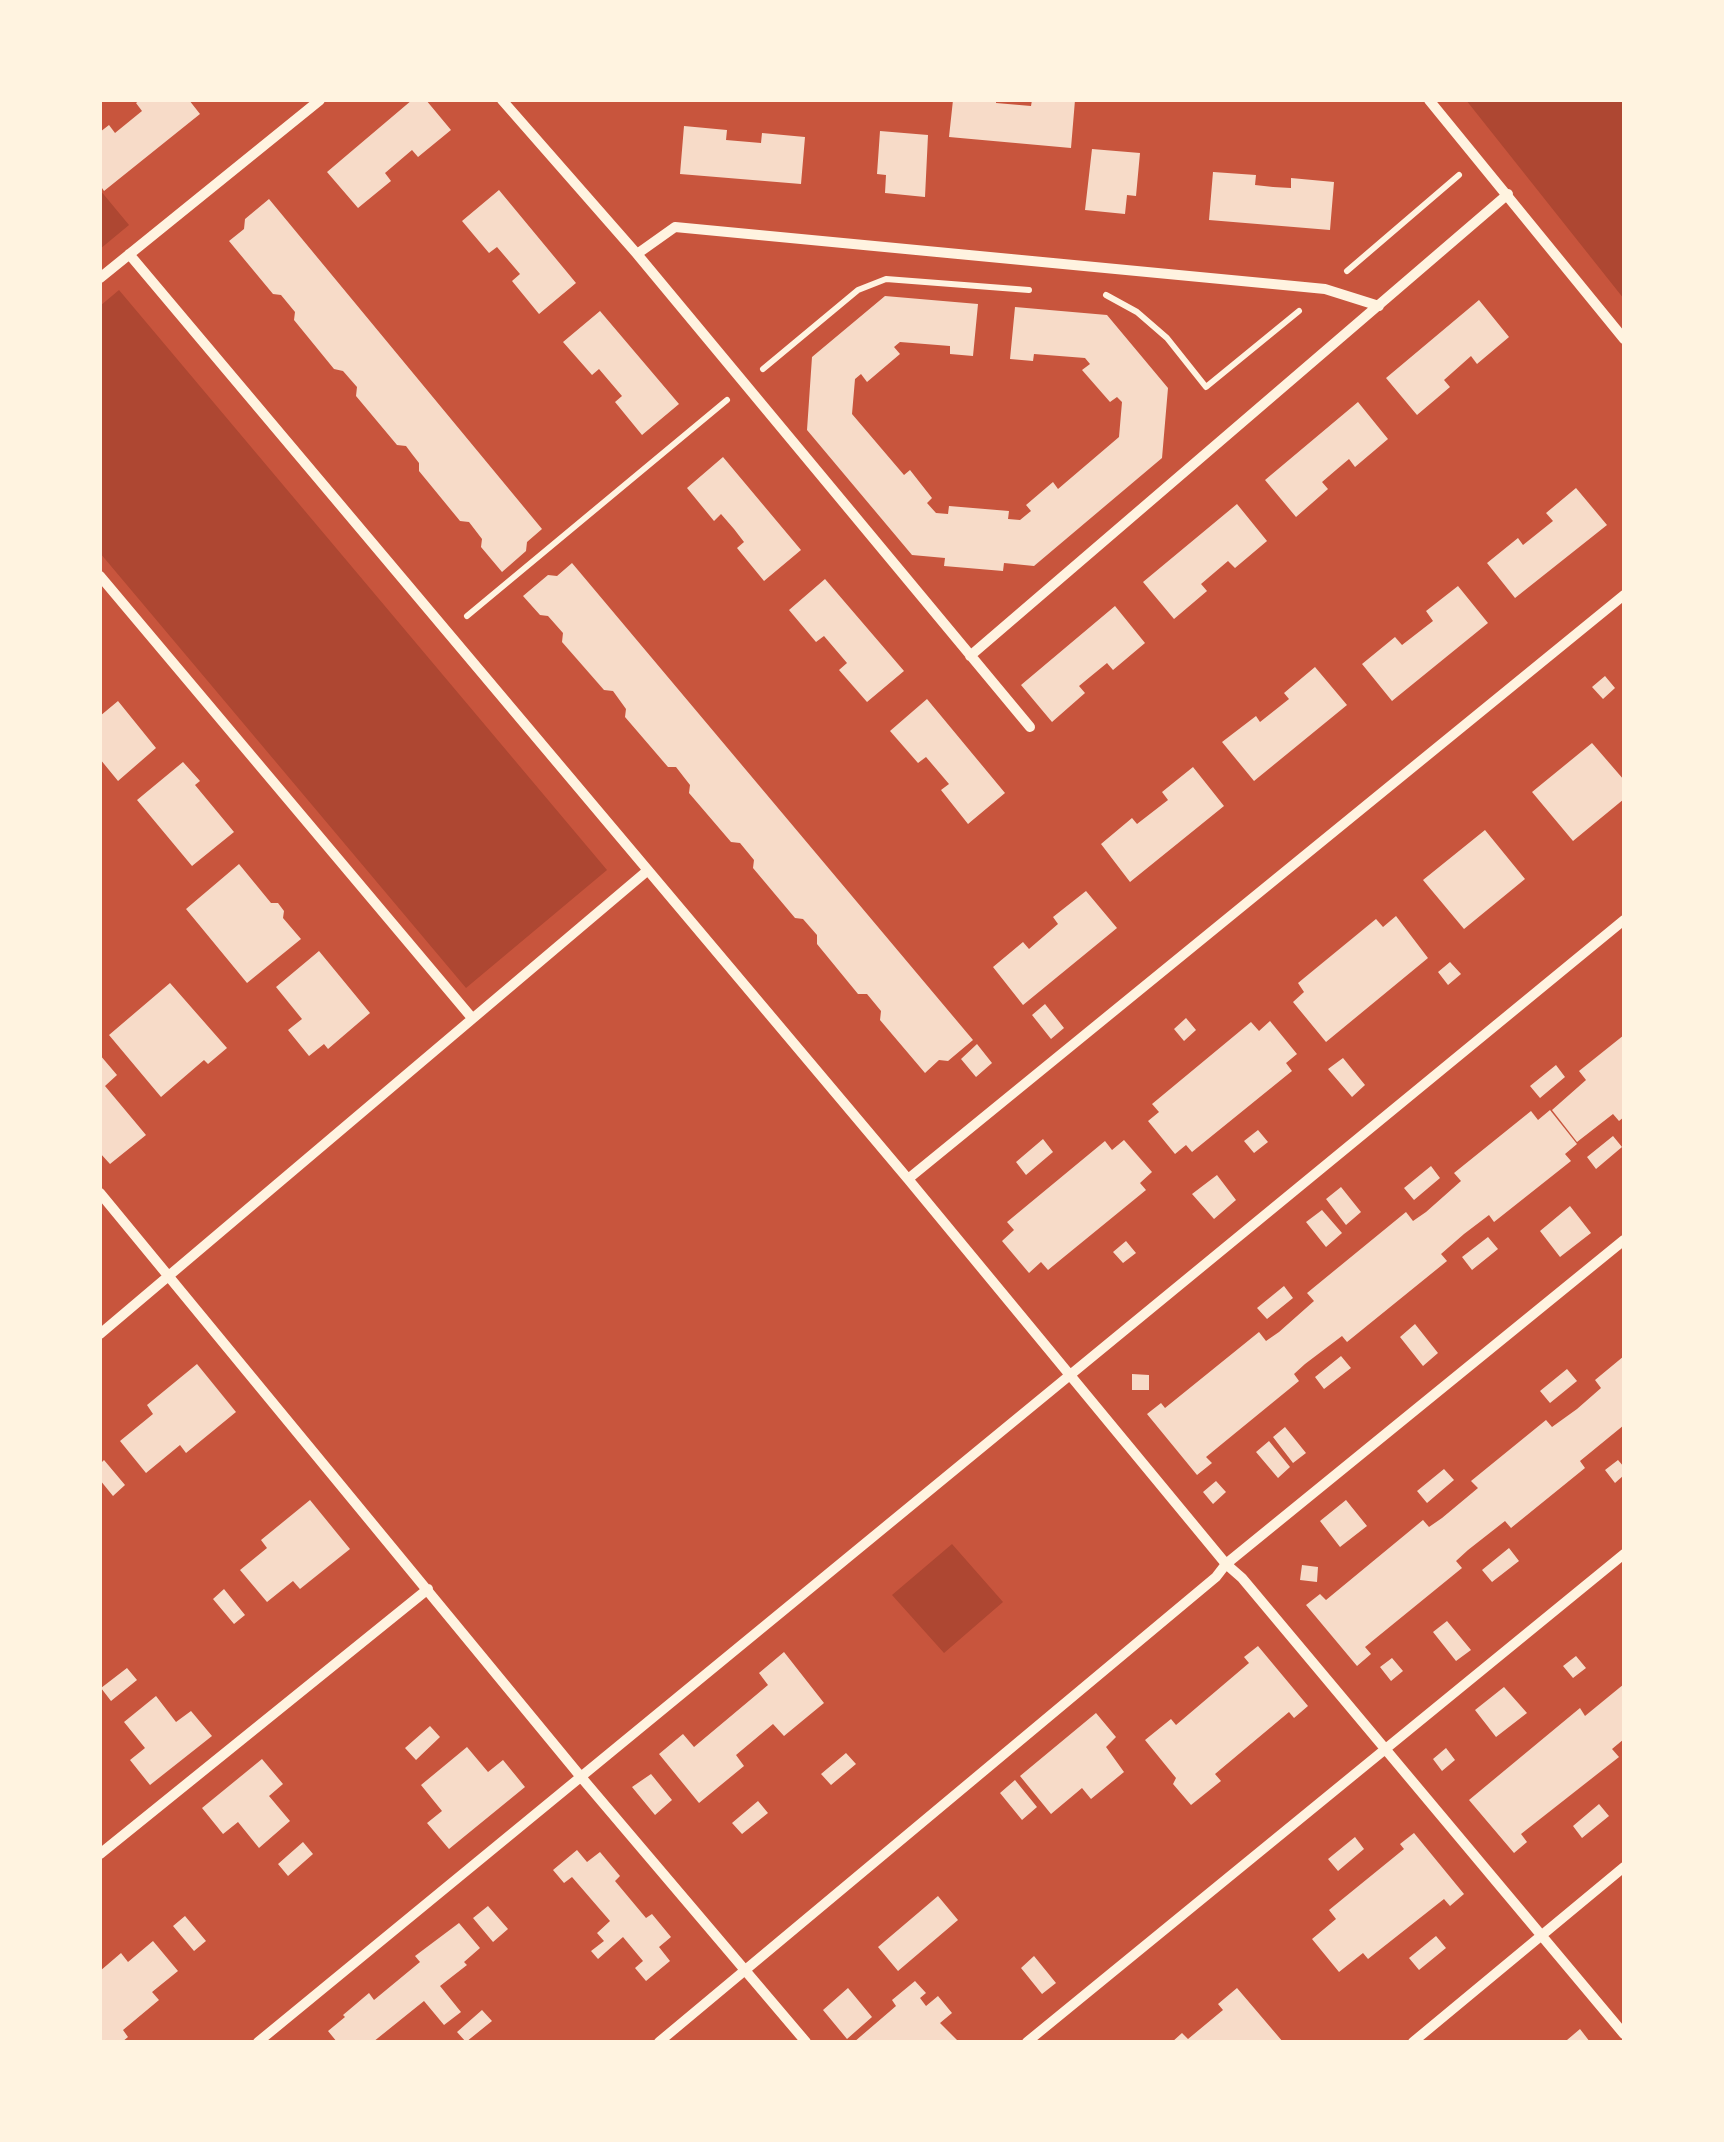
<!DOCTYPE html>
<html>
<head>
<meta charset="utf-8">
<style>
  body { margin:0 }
  #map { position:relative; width:1724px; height:2142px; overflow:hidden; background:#c8553d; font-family:"PT Sans",sans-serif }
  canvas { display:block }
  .frame { position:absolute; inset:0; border:102px solid #fff3e0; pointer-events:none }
</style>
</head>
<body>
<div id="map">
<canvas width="1724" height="2142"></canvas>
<div class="frame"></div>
</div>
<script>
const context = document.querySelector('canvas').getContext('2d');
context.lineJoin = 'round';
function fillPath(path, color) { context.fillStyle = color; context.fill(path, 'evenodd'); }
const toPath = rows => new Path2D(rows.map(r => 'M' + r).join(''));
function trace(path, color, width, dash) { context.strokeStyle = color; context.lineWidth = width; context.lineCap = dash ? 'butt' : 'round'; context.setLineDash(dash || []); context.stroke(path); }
const green = toPath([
  [1466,100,1624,100,1624,299],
  [100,190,129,225,100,249],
  [119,290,607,870,466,988,100,553,100,306],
  [952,1544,1003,1602,944,1653,892,1595]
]);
const building = toPath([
  [140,100,189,100,200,114,104,191,100,185,100,132,109,125,115,133,142,111,136,103],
  [412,100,426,100,451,130,418,157,412,150,385,173,391,181,358,208,327,172],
  [953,100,996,100,996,103,1031,106,1032,100,1075,100,1071,148,949,137],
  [684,126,727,130,726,140,761,143,762,133,805,137,801,184,680,174],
  [880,131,928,135,925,197,885,193,886,175,877,174],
  [1092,149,1140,153,1136,196,1127,195,1125,214,1085,210],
  [1213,172,1256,175,1255,185,1273,187,1291,188,1291,178,1334,182,1330,230,1209,220],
  [499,190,576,283,539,314,512,281,520,274,497,247,489,253,462,221],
  [269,199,542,529,527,542,526,551,502,572,481,547,482,539,469,522,460,521,419,471,419,463,412,454,406,446,397,445,356,396,357,387,343,371,334,369,294,320,295,312,281,295,273,294,229,241,244,229,245,219],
  [885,296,978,304,973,356,950,354,950,346,900,342,894,347,900,354,867,382,861,374,855,379,852,414,904,475,910,470,932,498,927,503,936,513,948,514,949,506,1009,511,1008,519,1020,520,1031,511,1026,505,1053,482,1058,489,1119,437,1122,402,1117,397,1110,402,1082,370,1090,364,1085,358,1034,354,1033,361,1010,359,1015,307,1107,315,1168,388,1162,458,1034,566,1004,563,1003,571,944,566,945,558,912,555,807,430,812,357],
  [1479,300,1509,337,1477,364,1471,356,1444,380,1450,387,1417,415,1386,378],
  [600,311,679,404,642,435,615,402,622,396,599,369,592,375,563,342],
  [1358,402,1388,439,1355,467,1349,459,1336,470,1322,482,1328,489,1296,517,1265,480],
  [723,457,801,550,764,581,737,548,744,542,734,529,721,514,714,521,687,488],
  [1576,488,1607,525,1515,598,1487,563,1518,538,1523,545,1553,521,1546,513],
  [1237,504,1267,541,1235,568,1228,561,1201,584,1207,591,1174,619,1143,582],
  [572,563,973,1040,948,1061,939,1060,925,1073,880,1020,881,1011,867,994,858,994,817,944,817,935,803,919,795,918,753,868,754,860,740,843,731,842,689,793,690,785,676,767,668,767,625,717,626,709,613,691,604,690,562,642,563,633,548,616,540,615,523,596,548,575,557,576],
  [825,579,904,671,867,702,839,670,847,663,824,636,816,642,789,610],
  [1458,586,1488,623,1392,701,1362,664,1395,637,1402,645,1433,621,1426,611],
  [1115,606,1145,643,1113,670,1107,663,1079,686,1085,693,1052,722,1021,685],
  [1315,667,1347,705,1254,781,1222,742,1256,716,1260,722,1289,699,1284,693],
  [1605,676,1615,688,1603,699,1592,687],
  [927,699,1005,793,968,824,941,790,949,784,926,757,918,763,890,731],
  [118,701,156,748,118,781,100,759,100,716],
  [1592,743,1624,780,1624,799,1573,841,1532,792],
  [183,762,200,781,195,785,234,832,192,866,137,800],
  [1193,767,1224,806,1130,882,1101,844,1132,818,1137,824,1168,800,1162,792],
  [1485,830,1525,879,1464,929,1423,880],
  [239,864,271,903,278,903,284,911,283,918,301,939,247,983,186,909],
  [1086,891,1117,928,1023,1005,993,967,1023,942,1029,949,1058,924,1053,917],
  [1396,916,1428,958,1326,1042,1293,1002,1304,992,1298,983,1376,919,1383,927],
  [319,951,370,1013,328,1049,324,1044,309,1056,288,1030,302,1019,276,987],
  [1450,962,1461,974,1448,985,1438,972],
  [170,983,227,1048,208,1064,204,1060,161,1097,109,1035],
  [1045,1004,1064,1028,1051,1039,1032,1015],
  [1186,1018,1196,1030,1184,1041,1174,1029],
  [1270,1021,1297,1054,1286,1063,1292,1071,1192,1152,1186,1145,1175,1154,1148,1121,1159,1112,1152,1104,1251,1022,1259,1031],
  [1624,1035,1624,1117,1619,1121,1613,1114,1577,1142,1552,1110,1586,1080,1579,1071],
  [977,1044,992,1063,976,1077,961,1059],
  [100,1055,117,1075,105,1086,146,1135,110,1164,100,1153],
  [1343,1058,1365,1085,1352,1097,1328,1069],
  [1556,1065,1565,1077,1540,1098,1530,1086],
  [1550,1110,1577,1144,1565,1154,1571,1161,1494,1222,1489,1215,1464,1234,1441,1254,1447,1261,1347,1342,1342,1336,1305,1364,1294,1374,1299,1381,1206,1457,1212,1463,1197,1475,1147,1414,1161,1403,1165,1408,1259,1332,1266,1341,1279,1332,1314,1301,1307,1293,1406,1212,1413,1221,1426,1212,1461,1181,1454,1173,1531,1111,1538,1120],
  [1258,1130,1268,1142,1254,1153,1244,1141],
  [1613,1136,1622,1147,1596,1169,1587,1157],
  [1043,1139,1053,1152,1026,1175,1016,1162],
  [1124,1140,1152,1172,1140,1183,1146,1190,1048,1270,1041,1262,1029,1273,1002,1241,1014,1230,1007,1222,1105,1141,1112,1150],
  [1431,1166,1440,1178,1414,1200,1404,1188],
  [1217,1175,1236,1200,1214,1219,1192,1194],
  [1341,1187,1361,1212,1346,1225,1326,1199],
  [1570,1206,1591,1233,1560,1257,1540,1231],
  [1322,1210,1342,1233,1326,1247,1306,1222],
  [1488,1237,1498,1249,1472,1270,1462,1257],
  [1126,1241,1136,1253,1123,1263,1113,1252],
  [1284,1286,1293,1298,1267,1319,1257,1308],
  [1415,1324,1438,1353,1423,1366,1400,1337],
  [1341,1356,1351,1368,1324,1389,1315,1377],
  [1624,1356,1624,1425,1580,1461,1585,1468,1511,1528,1505,1521,1468,1550,1456,1561,1462,1568,1365,1647,1371,1654,1357,1666,1306,1605,1320,1594,1326,1600,1423,1520,1429,1527,1442,1518,1478,1488,1471,1481,1546,1420,1552,1427,1577,1409,1601,1388,1595,1380],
  [197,1364,236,1412,186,1453,180,1445,146,1473,120,1441,153,1414,147,1405],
  [1567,1369,1577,1381,1550,1403,1540,1391],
  [1132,1374,1149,1375,1149,1390,1132,1390],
  [1285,1427,1306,1453,1293,1463,1273,1437],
  [1269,1441,1290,1467,1278,1478,1256,1452],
  [104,1460,125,1485,113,1496,100,1480,100,1464],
  [1618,1460,1624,1467,1624,1475,1615,1483,1605,1470],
  [1444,1469,1454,1480,1427,1503,1417,1491],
  [1216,1481,1226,1492,1213,1504,1203,1492],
  [310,1500,350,1549,300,1589,293,1581,267,1602,240,1570,267,1548,261,1540],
  [1346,1500,1367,1526,1340,1547,1320,1521],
  [1509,1548,1519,1561,1492,1582,1482,1570],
  [1302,1565,1318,1567,1317,1582,1300,1580],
  [224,1589,245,1615,234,1624,213,1599],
  [1447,1621,1471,1650,1456,1661,1433,1632],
  [1258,1646,1308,1706,1294,1718,1289,1712,1215,1774,1221,1781,1191,1805,1173,1784,1176,1778,1145,1740,1171,1719,1176,1725,1249,1663,1244,1657],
  [784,1652,824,1703,784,1736,773,1724,736,1755,744,1766,699,1803,659,1754,683,1734,694,1747,768,1685,759,1673],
  [1576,1656,1586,1668,1573,1678,1563,1666],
  [1392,1658,1403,1671,1391,1681,1380,1667],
  [127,1668,137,1680,111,1701,101,1688],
  [1624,1684,1624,1739,1612,1749,1619,1757,1521,1834,1527,1842,1514,1853,1469,1800,1580,1708,1585,1716],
  [1504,1687,1527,1713,1496,1737,1475,1710],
  [156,1696,176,1722,191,1711,212,1736,150,1785,130,1760,145,1748,124,1722],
  [1096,1713,1116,1737,1106,1747,1124,1772,1091,1799,1082,1788,1051,1814,1020,1776],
  [430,1726,440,1737,416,1760,405,1748],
  [467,1747,488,1772,503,1760,525,1787,449,1849,427,1823,442,1811,421,1785],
  [1446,1748,1455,1760,1442,1771,1433,1759],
  [846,1753,856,1764,831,1785,821,1774],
  [262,1759,283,1784,269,1796,290,1821,259,1848,238,1822,223,1834,202,1808],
  [651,1774,672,1800,655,1815,632,1787],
  [1015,1780,1037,1807,1022,1820,1000,1793],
  [758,1801,768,1813,742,1834,732,1823],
  [1599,1804,1609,1816,1582,1838,1573,1826],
  [1414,1833,1464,1894,1450,1906,1444,1899,1368,1959,1363,1953,1339,1972,1312,1939,1336,1919,1329,1910,1404,1849,1400,1844],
  [1355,1837,1364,1849,1338,1871,1328,1859],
  [303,1842,313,1854,288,1876,278,1864],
  [577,1850,587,1862,600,1852,620,1876,615,1881,646,1918,652,1914,671,1937,659,1947,670,1961,646,1981,635,1968,643,1961,623,1937,598,1959,591,1951,604,1941,597,1933,610,1921,572,1877,564,1883,553,1870],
  [938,1896,958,1920,898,1971,878,1947],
  [488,1906,508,1929,493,1942,473,1918],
  [185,1916,206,1941,194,1951,173,1926],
  [459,1923,480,1948,464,1962,467,1965,440,1986,461,2012,444,2025,424,2001,373,2042,337,2042,328,2031,345,2017,343,2015,369,1993,374,2000,420,1962,415,1956],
  [1436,1936,1446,1948,1419,1970,1409,1958],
  [153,1941,178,1971,152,1992,159,2000,123,2030,128,2037,122,2042,100,2042,100,1971,121,1953,128,1962],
  [1034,1956,1056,1983,1042,1994,1021,1968],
  [915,1981,926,1993,920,1998,926,2006,938,1996,952,2013,940,2023,959,2042,854,2042,896,2006,892,2000],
  [848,1988,872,2017,847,2039,823,2010],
  [1237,1988,1283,2042,1172,2042,1182,2033,1188,2039,1223,2010,1218,2004],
  [482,2010,492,2021,466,2042,457,2032],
  [1580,2029,1590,2042,1568,2042,1567,2040]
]);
const path = toPath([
  [1347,271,1459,175],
  [1106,295,1137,312,1167,338,1206,387,1299,311],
  [763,369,858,290,886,279,1029,290],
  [467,616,727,400]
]);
const minor = toPath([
  [502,100,637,254,1030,727],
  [1429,100,1624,339],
  [129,254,908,1179,1226,1564,1242,1578,1624,2034],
  [637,254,675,227,1294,286,1325,289,1379,306],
  [100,278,320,100],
  [100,576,472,1018],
  [970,656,1508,194],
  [908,1179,1624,595],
  [100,1193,581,1777,806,2042],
  [100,1334,647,871],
  [100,1854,428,1589],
  [258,2042,1624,920],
  [659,2042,1216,1577,1226,1564,1624,1240],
  [1027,2042,1624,1554],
  [1413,2042,1624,1867]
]);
fillPath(green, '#ae4732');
fillPath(building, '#f7dbc8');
trace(path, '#fff3e0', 6);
trace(minor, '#fff3e0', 10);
</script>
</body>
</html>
